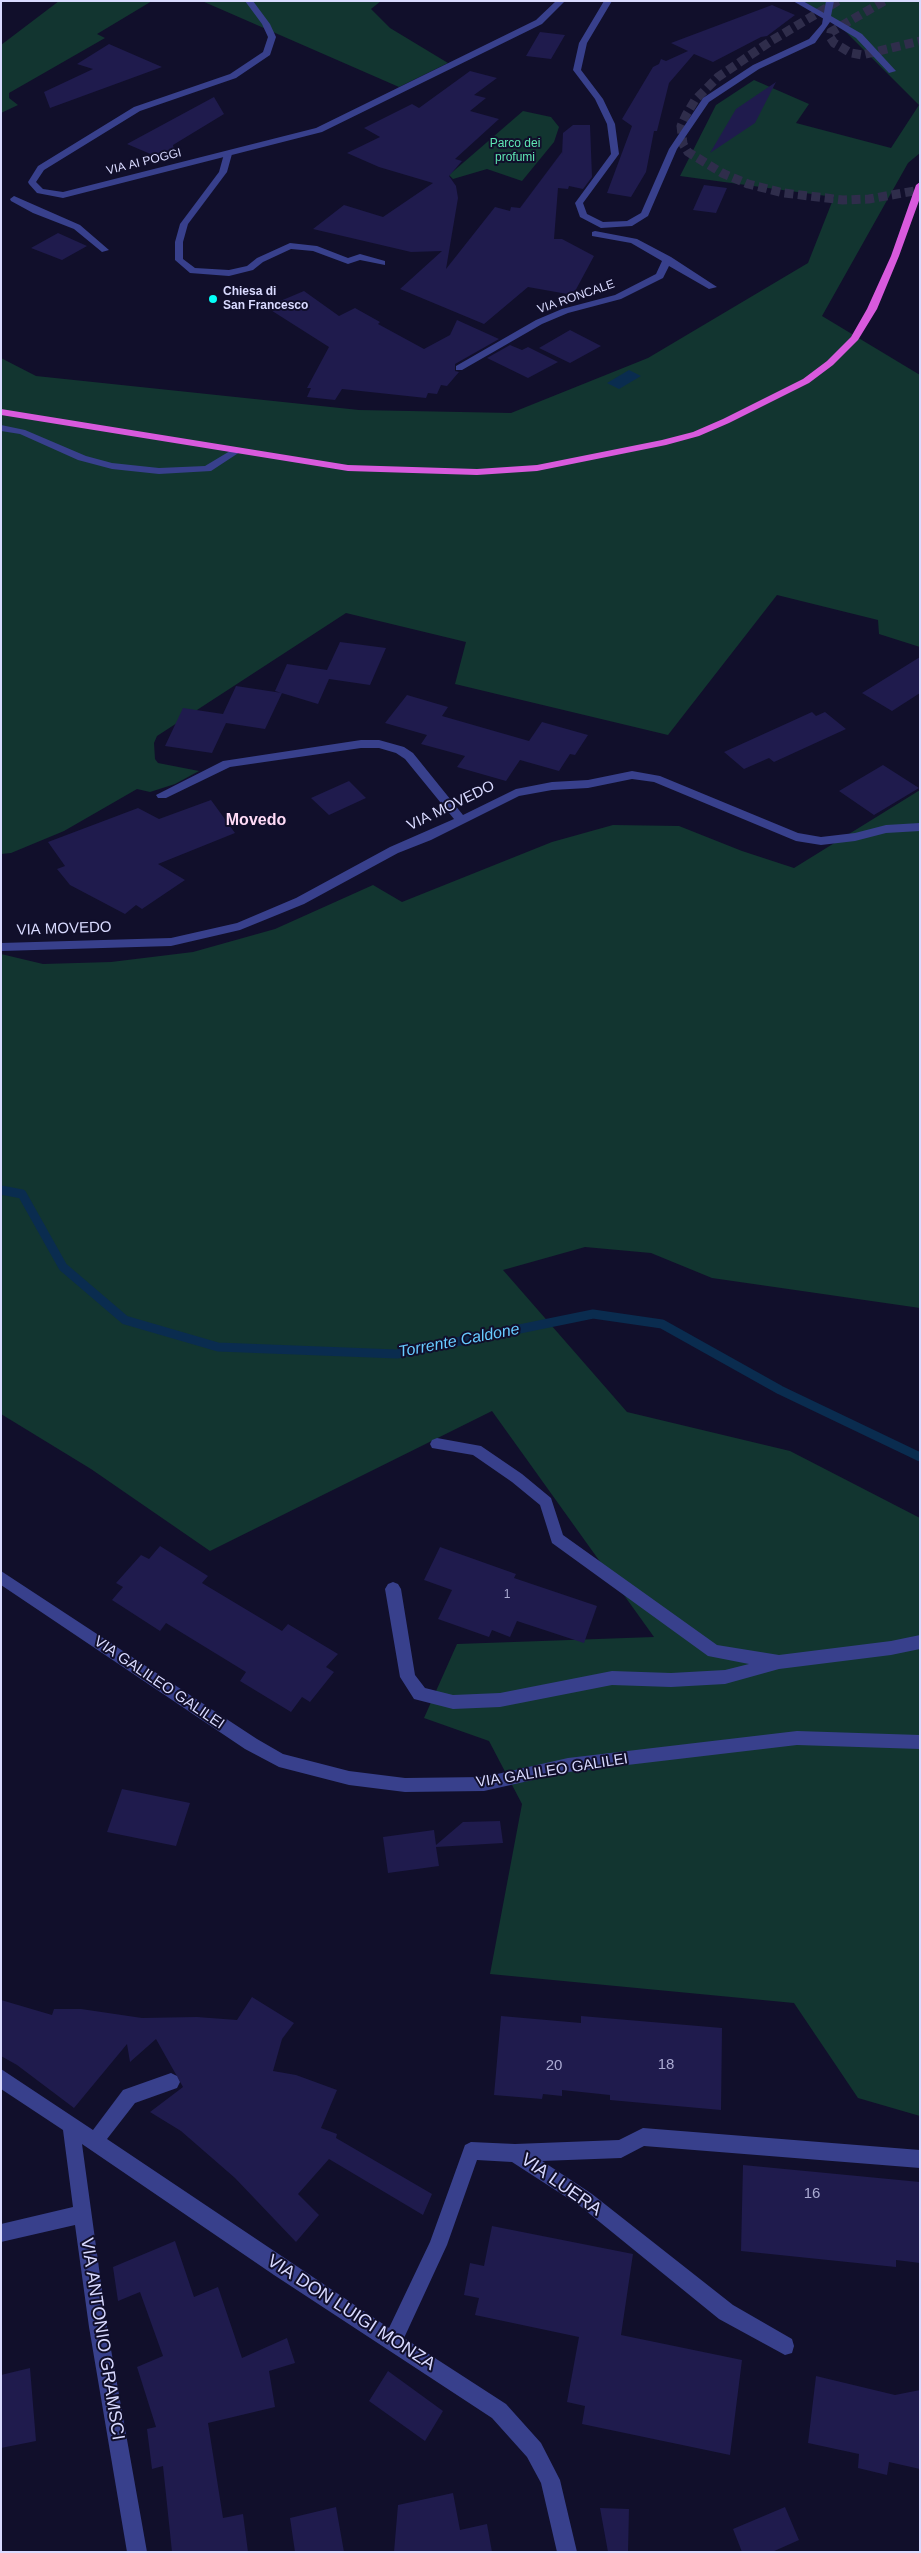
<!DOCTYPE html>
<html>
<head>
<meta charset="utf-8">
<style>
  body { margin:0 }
  #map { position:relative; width:921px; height:2553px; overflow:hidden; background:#110f2b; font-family:Arial,sans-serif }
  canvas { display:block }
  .frame { position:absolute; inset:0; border:2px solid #d9daff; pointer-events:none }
</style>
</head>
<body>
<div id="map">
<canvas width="921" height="2553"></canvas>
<div class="frame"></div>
</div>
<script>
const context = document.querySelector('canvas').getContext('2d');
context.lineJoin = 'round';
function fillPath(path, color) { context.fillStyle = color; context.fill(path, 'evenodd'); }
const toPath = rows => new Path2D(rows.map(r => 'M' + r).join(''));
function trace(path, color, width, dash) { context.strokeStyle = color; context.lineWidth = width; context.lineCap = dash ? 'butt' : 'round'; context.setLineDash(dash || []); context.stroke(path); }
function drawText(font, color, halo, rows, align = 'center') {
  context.font = font + ' Arial,sans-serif'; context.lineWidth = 4; context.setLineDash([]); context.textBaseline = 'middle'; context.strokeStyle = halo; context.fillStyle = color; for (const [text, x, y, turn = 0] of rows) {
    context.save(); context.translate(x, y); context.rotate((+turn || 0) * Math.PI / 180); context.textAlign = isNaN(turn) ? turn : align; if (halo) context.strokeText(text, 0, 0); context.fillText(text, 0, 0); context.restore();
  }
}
const green = toPath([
  [59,1,152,1,97,34,105,38,9,93,9,98,18,105,1,113,1,45],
  [202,1,381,1,371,9,390,28,448,63,399,87],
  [803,1,920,1,920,153,908,163,822,316,920,375,920,647,879,634,878,620,777,595,668,735,455,684,466,642,346,613,157,736,154,743,155,759,158,763,199,771,175,784,150,792,137,789,64,831,11,853,1,854,1,358,36,376,359,410,511,413,648,358,808,263,834,197,680,176,716,105,754,80,809,104,796,123,891,148,919,105,833,19],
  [523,111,551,117,559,127,554,142,522,181,487,169,453,179,449,175],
  [920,790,920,1308,712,1278,651,1253,585,1247,503,1270,627,1412,790,1451,920,1518,920,2116,858,2098,794,2003,490,1974,522,1804,489,1741,424,1718,457,1644,654,1637,492,1411,210,1551,91,1469,1,1414,1,954,43,964,111,962,193,952,275,929,373,885,402,902,552,842,613,825,679,826,742,851,794,868]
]);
const water = toPath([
  [629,370,641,376,619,389,607,383]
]);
const stream = toPath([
  [1,1190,22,1194,63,1267,125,1320,218,1347,397,1354,593,1314,662,1324,780,1390,920,1457]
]);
const building = toPath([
  [772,5,795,15,767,36,761,37,713,62,694,54,669,83,657,131,654,131,646,172,631,197,607,193,632,126,622,119,653,67,659,64,661,59,666,61,688,51,671,43],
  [540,32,565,35,551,59,526,56],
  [109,44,162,67,50,108,44,92,93,69,77,64],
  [470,71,497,78,474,95,486,98,470,111,499,119,455,159,462,161,449,176,456,186,458,198,446,269,495,207,510,211,511,207,520,208,562,152,562,155,563,133,573,125,590,125,592,177,583,189,569,186,568,189,558,188,554,239,562,239,594,256,573,295,528,287,484,324,400,289,442,251,411,252,313,229,344,205,383,217,433,183,379,167,347,153,380,137,364,128,412,104,419,108],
  [776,82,755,123,710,153,736,109],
  [214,97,224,114,173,145,174,150,160,158,127,144],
  [704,185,727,188,716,213,693,210],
  [58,233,87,246,62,260,31,248],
  [304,291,339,316,355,308,380,322,378,324,424,349,450,335,457,320,499,339,455,364,455,371,459,372,447,386,441,385,437,394,428,393,426,398,342,389,335,400,307,397,311,388,307,388,329,347,266,307],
  [570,330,601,346,570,363,539,348],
  [510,345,522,350,528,347,558,362,528,378,487,358],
  [340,642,386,648,370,685,329,679,318,704,275,691,287,664,327,670],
  [920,657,920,693,892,711,862,693],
  [236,686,282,693,265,729,226,723,212,753,165,746,183,708,223,714],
  [407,695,448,707,442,716,529,741,542,722,588,735,575,755,570,754,559,771,520,760,506,781,457,767,465,756,421,744,427,735,385,723],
  [812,712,816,716,825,712,846,729,774,762,769,758,744,769,724,752],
  [883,765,919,788,874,815,839,791],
  [349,781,366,798,329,815,311,798],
  [211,800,235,833,158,864,185,880,142,909,136,905,125,914,70,885,57,869,65,866,48,842,138,808,159,819],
  [160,1546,208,1576,202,1583,282,1631,288,1624,338,1654,326,1667,334,1672,310,1702,302,1697,291,1712,240,1681,246,1672,166,1623,160,1631,112,1600,123,1587,116,1583,141,1555,149,1559],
  [440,1547,516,1574,514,1578,597,1606,584,1643,517,1621,510,1637,492,1630,489,1637,438,1619,452,1590,424,1580],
  [122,1789,190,1803,176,1846,107,1832],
  [500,1821,503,1843,436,1847,439,1866,388,1873,383,1837,434,1830,436,1845,463,1822],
  [252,1997,294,2023,282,2039,273,2071,296,2075,337,2090,321,2128,337,2134,336,2138,432,2194,423,2215,329,2159,298,2194,319,2215,296,2242,235,2178,181,2131,150,2112,183,2087,156,2039,130,2062,127,2044,74,2108,17,2065,1,2056,1,2000,52,2015,54,2009,81,2009,142,2018,197,2017,237,2020],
  [501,2016,581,2023,581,2016,722,2028,721,2110,610,2100,610,2095,562,2090,562,2096,543,2094,542,2099,494,2095],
  [743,2165,920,2182,920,2263,896,2260,896,2267,741,2251],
  [492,2226,633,2254,621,2335,742,2360,730,2455,582,2424,585,2406,567,2402,579,2337,475,2315,479,2298,464,2295,470,2263,484,2266],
  [175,2241,194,2297,218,2287,242,2358,287,2338,295,2363,269,2371,275,2407,208,2423,223,2518,243,2514,248,2552,172,2552,163,2466,152,2469,147,2429,156,2427,137,2367,163,2356,140,2292,118,2301,113,2267],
  [30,2368,36,2441,1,2448,1,2375],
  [388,2371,443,2411,425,2441,369,2401],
  [816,2376,895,2395,920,2390,920,2469,889,2462,887,2475,858,2468,859,2454,808,2443],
  [453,2493,460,2530,487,2524,492,2552,394,2552,398,2505],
  [336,2507,344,2552,295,2552,290,2518],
  [785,2507,799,2540,772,2552,742,2552,733,2529],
  [600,2508,629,2509,628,2552,608,2552]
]);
const trunkTunnel = toPath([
  [838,1,771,41,718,77,695,100,686,115,681,126,683,144,688,152,722,173,748,184,784,193,843,200,869,199,920,190],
  [884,1,831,32,830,37,834,43,851,53,862,55,920,41]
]);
const service = toPath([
  [793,1,803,1,831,17,824,19,793,1],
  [228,151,232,154,227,172,188,224,183,242,183,259,195,268,229,270,247,266,257,258,290,243,317,246,348,258,360,254,385,261,385,265,360,260,348,264,313,251,291,249,263,262,253,270,229,276,190,273,175,260,175,242,180,224,219,172,224,154,228,151],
  [643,2128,920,2150,920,2168,644,2146,621,2158,515,2162,509,2159,506,2153,509,2147,515,2144,619,2140,643,2128]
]);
const minor = toPath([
  [245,1,253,1,270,24,276,37,270,55,236,78,140,111,44,170,36,182,43,189,63,192,316,128,536,20,556,1,565,1,542,24,322,132,63,198,37,193,29,184,28,182,38,166,134,107,230,74,263,52,268,37,262,24,245,1],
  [604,1,612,1,587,43,581,70,603,99,615,124,619,154,583,203,587,214,603,222,627,221,641,213,669,149,703,98,753,65,809,39,822,24,826,1,834,1,831,16,862,34,896,71,889,73,856,38,830,22,815,43,759,69,709,102,677,149,648,216,632,226,601,228,580,217,575,203,611,154,607,124,595,99,573,70,579,43,604,1],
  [14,196,80,225,109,250,102,252,74,229,33,213,11,201,10,199,14,196],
  [595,231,637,239,671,257,717,287,709,289,669,266,663,278,621,299,568,313,542,324,462,370,456,370,456,366,536,320,562,309,615,295,656,274,662,261,631,243,592,236,592,232,595,231],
  [1,425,25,430,86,456,112,463,159,468,205,466,235,448,243,450,211,471,159,474,112,469,78,460,20,434,1,431,1,425],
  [361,740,379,740,404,747,413,753,463,815,516,789,552,782,588,780,632,771,660,776,798,833,821,837,855,833,886,825,920,823,920,831,886,833,855,841,821,845,796,841,654,782,632,779,588,788,552,790,519,796,431,840,398,853,304,904,240,930,171,946,1,951,1,943,171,938,237,923,296,898,390,847,454,819,405,759,396,753,379,748,361,748,230,767,166,798,158,798,156,795,223,761,361,740],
  [437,1438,481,1446,522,1474,551,1498,563,1535,717,1645,779,1655,891,1641,920,1635,920,1649,891,1655,779,1669,725,1684,671,1687,612,1685,500,1707,453,1709,414,1699,400,1677,385,1589,388,1584,393,1582,398,1584,401,1589,415,1675,425,1688,453,1695,500,1693,612,1671,671,1673,725,1670,749,1664,708,1656,552,1543,540,1505,512,1482,473,1455,432,1448,430,1444,432,1440,437,1438],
  [1,1571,257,1739,283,1754,349,1771,405,1778,484,1777,568,1758,797,1731,920,1735,920,1749,797,1745,568,1772,484,1791,405,1792,349,1785,279,1767,245,1749,1,1585,1,1571],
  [1,2069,93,2130,123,2090,171,2073,177,2076,180,2082,177,2088,135,2103,107,2139,389,2328,430,2242,465,2145,471,2142,515,2144,521,2147,592,2194,733,2305,792,2339,794,2346,792,2353,785,2355,719,2319,580,2206,512,2162,477,2160,447,2245,404,2338,506,2404,541,2443,560,2480,577,2552,557,2552,541,2483,527,2457,492,2418,274,2275,82,2144,107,2327,147,2552,127,2552,89,2327,75,2225,1,2242,1,2224,73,2207,63,2130,1,2089,1,2069]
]);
const trunk = toPath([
  [920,182,920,198,899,256,877,309,858,340,833,365,809,383,729,423,699,436,666,445,537,471,477,475,348,471,1,415,1,409,348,465,477,469,537,465,662,440,693,432,723,419,803,379,827,361,851,337,867,309,891,256,916,185,920,182]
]);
const markers = [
  [213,299,5,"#05fff9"]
];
const farParknames = [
  ["Parco dei",515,144],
  ["profumi",515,158]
];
const farStreetnames = [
  ["VIA AI POGGI",144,162,-14],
  ["VIA RONCALE",576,297,-19]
];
const farPoinames = [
  ["Chiesa di",223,292],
  ["San Francesco",223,306]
];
const numberNames = [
  ["1",507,1595]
];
const streetNames = [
  ["VIA MOVEDO",451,806,-26],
  ["VIA MOVEDO",64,929,-2],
  ["VIA GALILEO GALILEI",159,1683,34],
  ["VIA GALILEO GALILEI",552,1771,-9]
];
const nearNumbernames = [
  ["18",666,2065],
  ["20",554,2066],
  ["16",812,2194]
];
const neighbourhoodNames = [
  ["Movedo",256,821]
];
const waterNames = [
  ["Torrente Caldone",459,1341,-11]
];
const nearStreetnames = [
  ["VIA LUERA",561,2185,35],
  ["VIA DON LUIGI MONZA",351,2313,33],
  ["VIA ANTONIO GRAMSCI",102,2339,81]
];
fillPath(green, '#123530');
fillPath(water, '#0a2c4f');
trace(stream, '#0a2c4f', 9);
fillPath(building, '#1f1b4d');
trace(trunkTunnel, '#2f2d4b', 9, [9, 4.5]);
fillPath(service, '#38408c');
fillPath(minor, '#38408c');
fillPath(trunk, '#d85add');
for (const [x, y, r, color] of markers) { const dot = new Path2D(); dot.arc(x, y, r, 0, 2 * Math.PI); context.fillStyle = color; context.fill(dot); trace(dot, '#110f2b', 2); }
drawText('12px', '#5ee6b3', '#110f2b', farParknames);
drawText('12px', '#d9daff', '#110f2b', farStreetnames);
drawText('bold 12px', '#d9daff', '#110f2b', farPoinames, 'left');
drawText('12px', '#aaaad2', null, numberNames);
drawText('15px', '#d9daff', '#110f2b', streetNames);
drawText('15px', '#aaaad2', null, nearNumbernames);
drawText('bold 16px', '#ffdbf6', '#110f2b', neighbourhoodNames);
drawText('italic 16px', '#67cbff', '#110f2b', waterNames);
drawText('18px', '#d9daff', '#110f2b', nearStreetnames);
</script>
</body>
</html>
